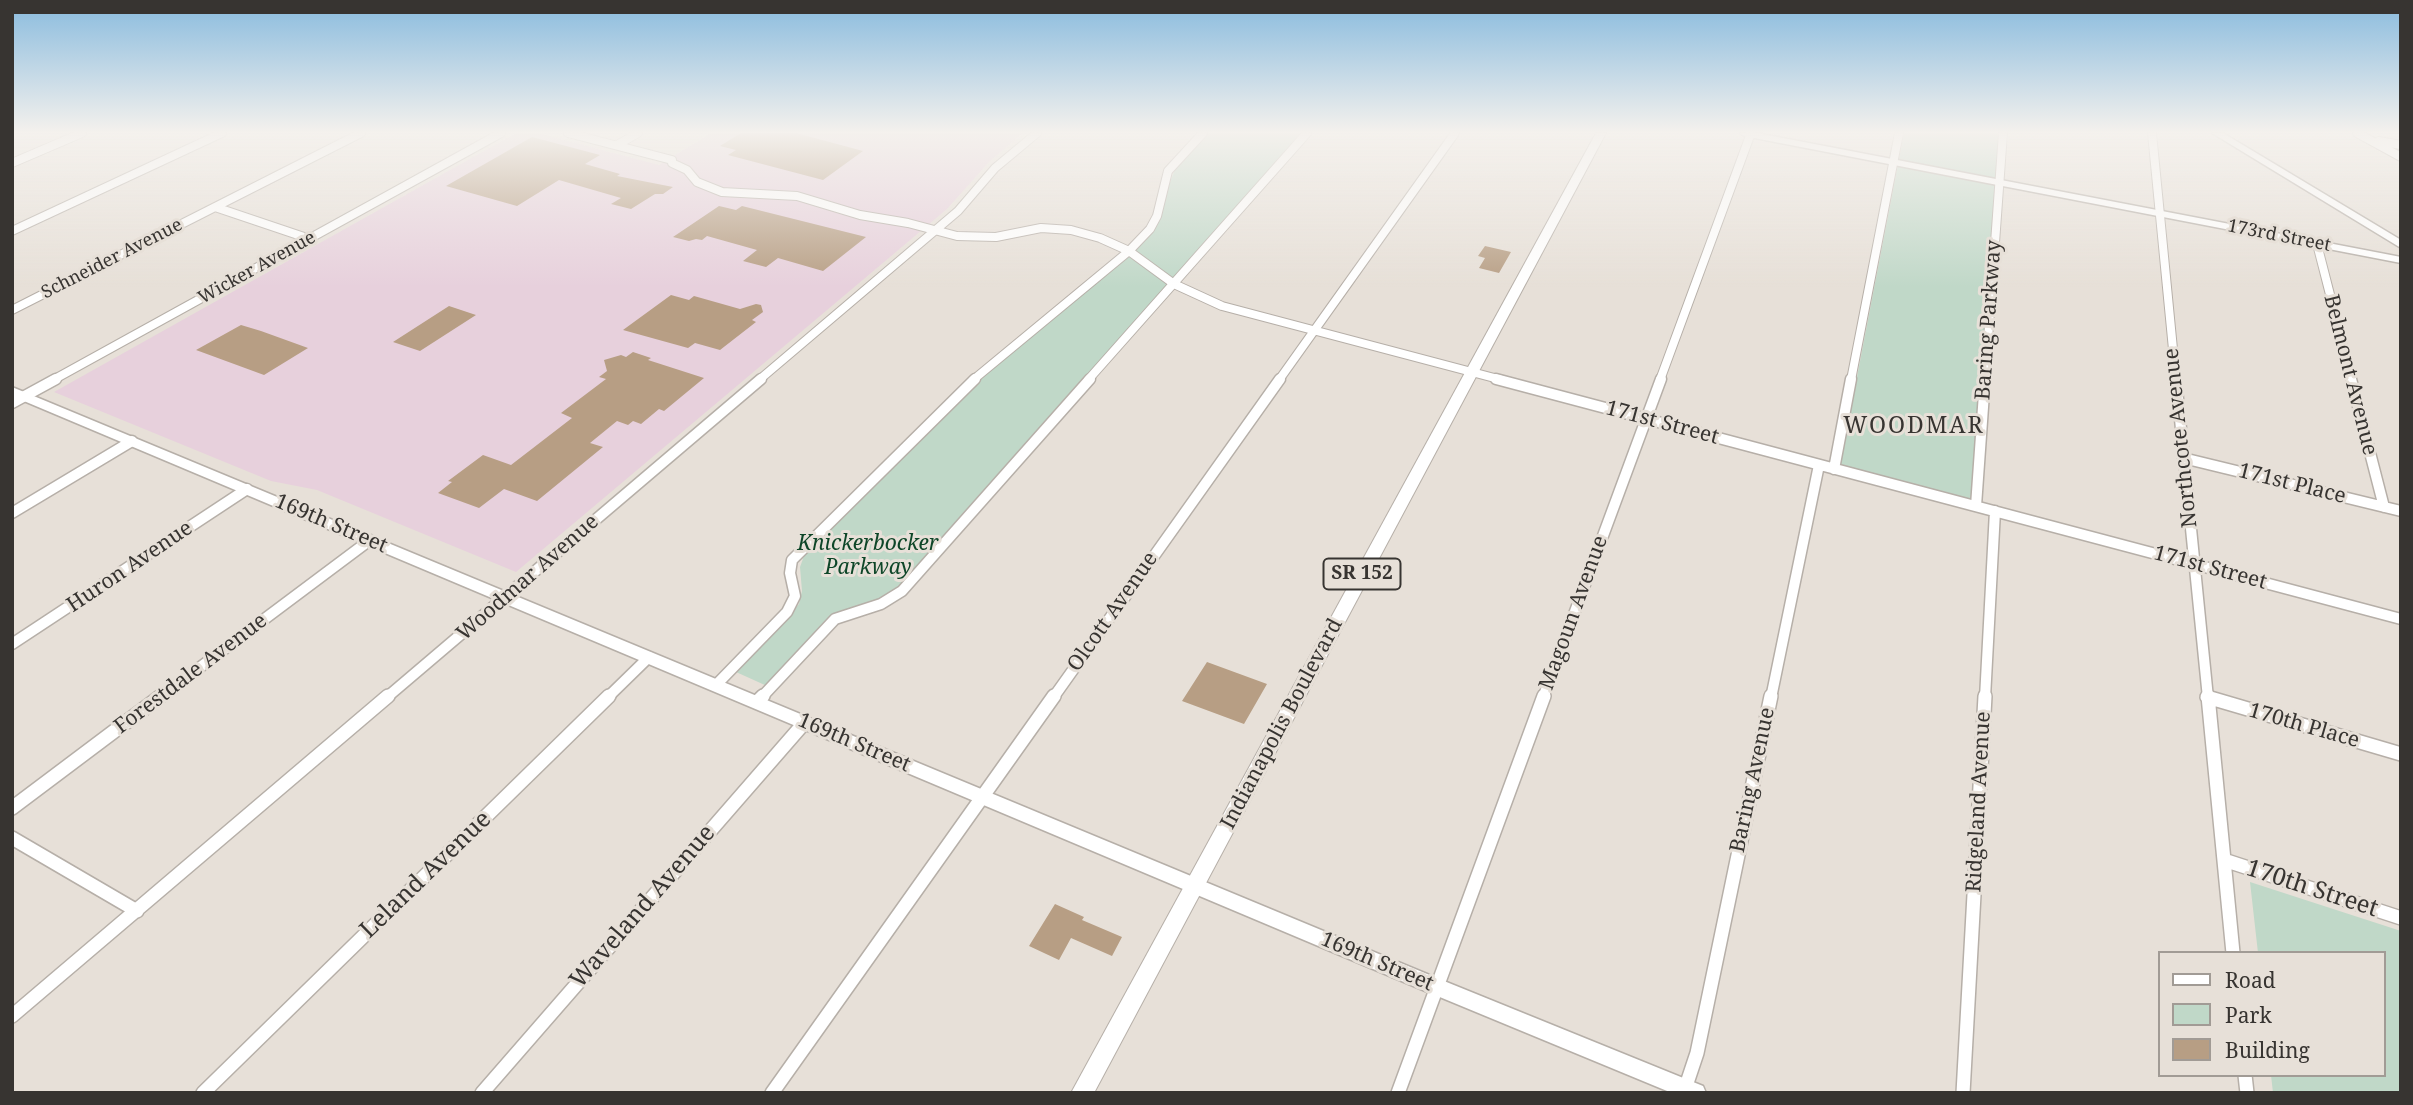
<!DOCTYPE html>
<html>
<head>
<meta charset="utf-8">
<style>
  body { margin:0 }
  #map { position:relative; width:2413px; height:1105px; overflow:hidden; background:#e7e0d8; font-family:"Noto Serif",serif }
  canvas { display:block }
  .frame { position:absolute; inset:0; border:14px solid #373431; pointer-events:none }
  .legend { position:absolute; left:2158px; top:951px; width:228px; height:126px; box-sizing:border-box; background:#e7e0d8; border:2px solid #a19b95; margin:0; padding:9px 12px; list-style:none; font-size:21px; color:#373431 }
  .legend li { display:flex; align-items:center; gap:14px; height:35px }
  .legend b { width:35px; border:2px solid #a19b95 }
</style>
</head>
<body>
<div id="map">
<canvas width="2413" height="1105"></canvas>
<div class="frame"></div>
<ul class="legend">
<li><b style="height:9px;background:#fff"></b>Road</li>
<li><b style="height:19px;background:#c0d8c8"></b>Park</li>
<li><b style="height:19px;background:#b79e84"></b>Building</li>
</ul>
</div>
<script>
const context = document.querySelector('canvas').getContext('2d');
context.lineJoin = 'round';
function fillPath(path, color) { context.fillStyle = color; context.fill(path, 'evenodd'); }
const toPath = rows => new Path2D(rows.map(r => 'M' + r).join(''));
function trace(path, color, width, dash) { context.strokeStyle = color; context.lineWidth = width; context.lineCap = dash ? 'butt' : 'round'; context.setLineDash(dash || []); context.stroke(path); }
function drawText(font, color, halo, rows, align = 'center') {
  context.font = font + ' "Noto Serif",serif'; context.lineWidth = 6; context.setLineDash([]); context.textBaseline = 'middle'; context.strokeStyle = halo; context.fillStyle = color; for (const [text, x, y, turn = 0] of rows) {
    context.save(); context.translate(x, y); context.rotate((+turn || 0) * Math.PI / 180); context.textAlign = isNaN(turn) ? turn : align; if (halo) context.strokeText(text, 0, 0); context.fillText(text, 0, 0); context.restore();
  }
}
const education = toPath([
  [516,133,538,133,659,165,711,133,1023,133,989,162,947,209,516,572,317,490,271,481,54,392]
]);
const green = toPath([
  [1206,133,1303,133,898,589,877,600,833,616,767,686,736,672,799,604,802,591,800,567,804,556,1001,356,1128,256,1152,232,1163,210,1168,187,1176,167],
  [1904,133,2000,133,1971,500,1840,465],
  [2250,882,2401,931,2401,1093,2273,1093,2271,1075,2383,1075,2383,953,2258,953]
]);
const building = toPath([
  [741,133,796,133,863,151,823,180,728,155,736,150,720,146],
  [532,137,600,155,585,164,620,174,617,176,673,187,663,194,655,194,631,209,611,204,621,198,559,180,517,206,446,186],
  [719,206,736,210,742,206,866,237,823,271,778,258,766,267,743,261,757,250,707,236,702,240,696,239,689,241,673,237],
  [1485,246,1511,252,1499,273,1479,268,1485,258,1478,256],
  [671,295,689,300,694,296,740,309,756,304,761,305,763,312,752,320,756,322,720,350,695,343,688,348,623,330],
  [449,306,476,315,420,351,393,342],
  [241,325,261,331,308,348,264,375,196,350],
  [633,352,651,358,648,360,704,378,664,411,659,409,641,424,633,421,628,425,617,421,590,443,603,447,537,501,504,489,479,508,438,493,452,482,448,481,483,455,511,465,572,418,561,413,606,379,599,377,607,371,604,360,621,355,626,357],
  [1207,662,1267,684,1244,724,1182,701],
  [1055,904,1084,917,1082,920,1122,937,1112,956,1071,938,1059,960,1029,946]
]);
const streetFar2 = toPath([
  [568,133,672,160,672,163,687,170,697,182,722,192,797,196,860,215,908,223,957,236,996,237,1041,228,1071,230,1100,238,1129,251,1174,284,1222,306,1502,380],
  [2152,133,2176,380],
  [2357,133,2401,157],
  [2379,141,2401,145],
  [617,145,638,133],
  [12,163,82,133],
  [215,207,310,239],
  [12,231,222,133],
  [2317,244,2352,380],
  [12,310,361,133],
  [53,380,501,133],
  [759,380,958,211,995,168,1037,133],
  [973,380,1129,251,1150,229,1157,216,1168,171,1203,133],
  [1088,380,1307,133],
  [1279,380,1455,133],
  [1660,380,1751,133],
  [1851,380,1899,133],
  [1985,380,2003,133]
]);
const streetFar1 = toPath([
  [1496,379,2401,619],
  [2176,379,2208,698],
  [2351,379,2384,507],
  [12,403,56,379],
  [2183,458,2401,511],
  [1834,469,1851,379],
  [1976,506,1985,379],
  [12,513,132,441],
  [12,644,247,489],
  [716,685,787,612,795,596,790,573,792,560,975,379],
  [2207,697,2210,698],
  [159,698,370,540],
  [386,698,761,379],
  [607,698,649,657],
  [761,698,835,619,881,604,902,591,1090,379],
  [1053,698,1280,379],
  [1543,698,1661,379],
  [1771,698,1819,465],
  [1985,698,1995,511]
]);
const street = toPath([
  [2208,696,2233,953],
  [2207,697,2401,754],
  [757,702,763,696],
  [12,808,161,696],
  [12,838,137,911],
  [2224,860,2401,918],
  [12,1016,388,696],
  [2245,1075,2247,1093],
  [1684,1092,1697,1053,1771,696],
  [203,1093,609,696],
  [482,1093,805,722],
  [772,1093,1054,696],
  [1398,1093,1544,696],
  [1963,1093,1985,696]
]);
const secondary = toPath([
  [1740,133,1757,133,2401,257,2401,263,1744,136,1740,133],
  [2212,133,2223,133,2401,240,2401,248,2212,133],
  [12,387,1444,981,1703,1086,1706,1093,1672,1093,1430,993,12,396,12,387]
]);
const primary = toPath([
  [1596,133,1606,133,1094,1093,1071,1093,1596,133]
]);
const farStreetnames = [
  ["173rd Street",2279,236,11],
  ["Schneider Avenue",112,259,-27],
  ["Wicker Avenue",257,268,-29]
];
const shields = [
  [1362,574,77]
];
const shieldNames = [
  ["SR 152",1362,574]
];
const streetNames = [
  ["Baring Parkway",1989,320,-86],
  ["Belmont Avenue",2350,375,76],
  ["171st Street",1662,423,15],
  ["Northcote Avenue",2181,438,-96],
  ["171st Place",2292,484,14],
  ["169th Street",331,524,23],
  ["Huron Avenue",130,567,-34],
  ["171st Street",2210,568,15],
  ["Woodmar Avenue",528,578,-41],
  ["Olcott Avenue",1113,612,-55],
  ["Magoun Avenue",1574,613,-70],
  ["Forestdale Avenue",191,674,-37],
  ["Indianapolis Boulevard",1282,724,-62],
  ["170th Place",2304,726,16],
  ["169th Street",854,743,23],
  ["Baring Avenue",1753,780,-78],
  ["Ridgeland Avenue",1979,802,-87],
  ["169th Street",1377,962,23]
];
const parkNames = [
  ["Knickerbocker",868,544],
  ["Parkway",868,568]
];
const neighbourhoodNames = [
  ["WOODMAR",1914,426]
];
const nearStreetnames = [
  ["Leland Avenue",426,875,-44],
  ["170th Street",2312,889,18],
  ["Waveland Avenue",643,907,-49]
];
fillPath(education, '#e7d0dc');
fillPath(green, '#c0d8c8');
fillPath(building, '#b79e84');
trace(streetFar2, '#b6afa8', 10);
trace(streetFar1, '#b6afa8', 13);
trace(street, '#b6afa8', 16);
trace(secondary, '#b6afa8', 3);
trace(primary, '#b6afa8', 2);
trace(streetFar2, '#fff', 8);
trace(streetFar1, '#fff', 10);
trace(street, '#fff', 13);
fillPath(secondary, '#fff');
fillPath(primary, '#fff');
const sky = context.createLinearGradient(0, 0, 0, 287);
sky.addColorStop(0, '#89bbde');
sky.addColorStop(0.46, '#f4f1ed');
sky.addColorStop(1, '#f4f1ed00');
context.fillStyle = sky;
context.fillRect(0, 0, 2413, 287);
drawText('18px', '#373431', '#e7e0d8', farStreetnames);
for (const [x, y, w] of shields) { const box = new Path2D(); box.roundRect(x - w / 2, y - 15.5, w, 31, 5); context.fillStyle = '#e7e0d8'; context.fill(box); trace(box, '#373431', 2); }
drawText('bold 19px', '#373431', null, shieldNames);
drawText('21px', '#373431', '#e7e0d8', streetNames);
drawText('italic 21px', '#0e4628', '#e7e0d8', parkNames);
context.letterSpacing = '2px';
drawText('23px', '#373431', '#e7e0d8', neighbourhoodNames);
context.letterSpacing = '0px';
drawText('24px', '#373431', '#e7e0d8', nearStreetnames);
</script>
</body>
</html>
